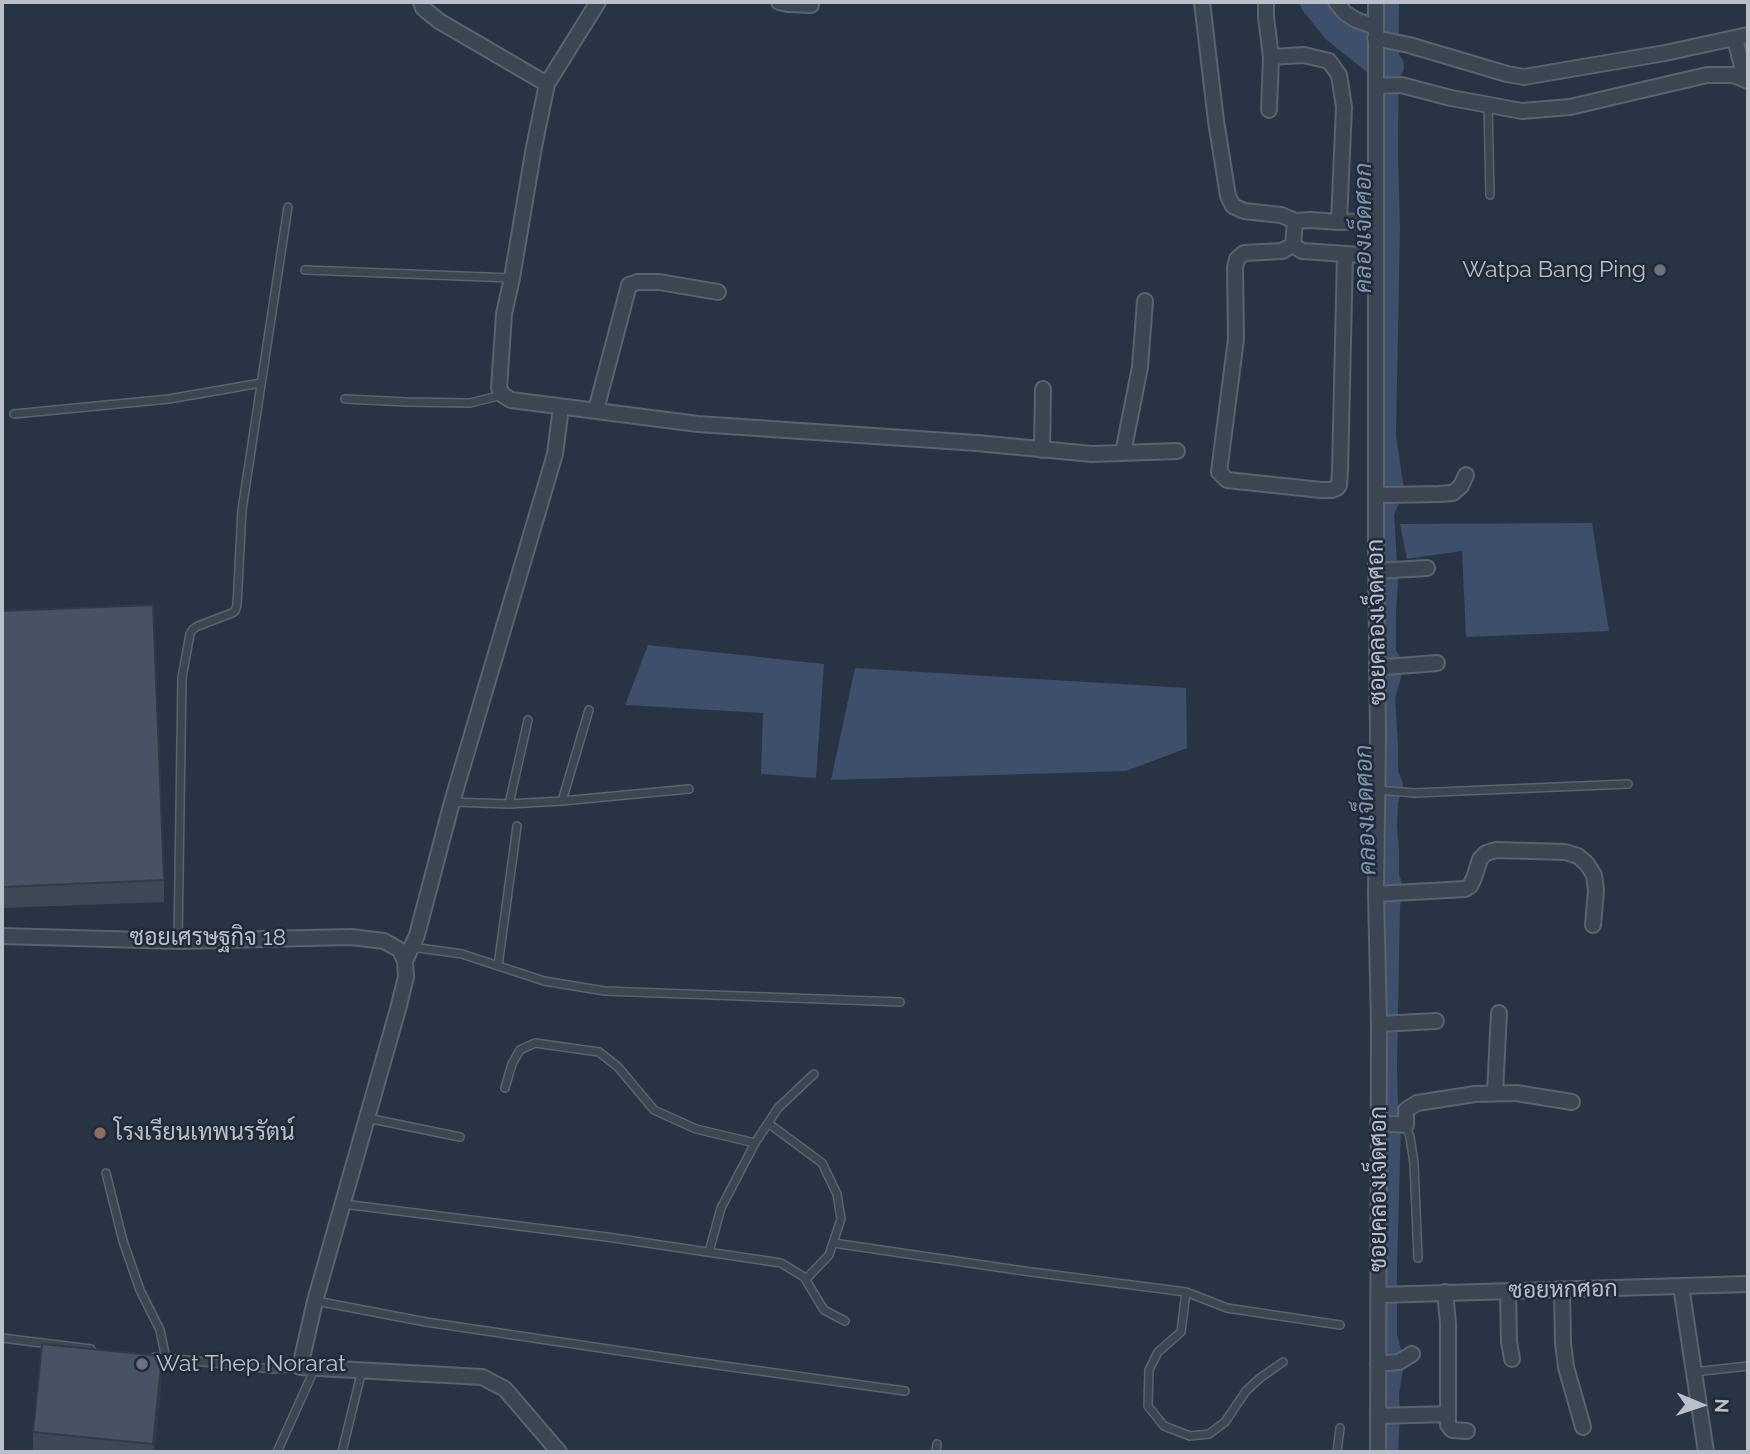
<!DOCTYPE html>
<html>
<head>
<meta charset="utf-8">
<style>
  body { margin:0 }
  #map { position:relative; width:1750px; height:1454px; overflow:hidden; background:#283343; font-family:Raleway,sans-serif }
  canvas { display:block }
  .frame { position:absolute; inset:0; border:4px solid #b9c0cc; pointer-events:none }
  .north { position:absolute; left:1666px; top:1370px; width:70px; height:70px; -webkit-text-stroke:5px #212a38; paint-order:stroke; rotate:92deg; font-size:19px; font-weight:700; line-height:28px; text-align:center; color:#b9c0cc }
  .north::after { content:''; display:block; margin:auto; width:24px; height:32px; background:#b9c0cc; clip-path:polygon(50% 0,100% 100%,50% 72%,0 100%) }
</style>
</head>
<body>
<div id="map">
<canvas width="1750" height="1454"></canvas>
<div class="frame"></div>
<div class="north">N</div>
</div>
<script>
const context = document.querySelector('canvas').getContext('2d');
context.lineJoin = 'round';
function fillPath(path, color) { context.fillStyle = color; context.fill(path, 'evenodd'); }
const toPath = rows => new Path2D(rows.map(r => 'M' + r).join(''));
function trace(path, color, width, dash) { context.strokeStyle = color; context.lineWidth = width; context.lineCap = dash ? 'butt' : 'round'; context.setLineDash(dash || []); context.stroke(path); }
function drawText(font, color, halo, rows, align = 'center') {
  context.font = font + ' Raleway,Sarabun,sans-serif'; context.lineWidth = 5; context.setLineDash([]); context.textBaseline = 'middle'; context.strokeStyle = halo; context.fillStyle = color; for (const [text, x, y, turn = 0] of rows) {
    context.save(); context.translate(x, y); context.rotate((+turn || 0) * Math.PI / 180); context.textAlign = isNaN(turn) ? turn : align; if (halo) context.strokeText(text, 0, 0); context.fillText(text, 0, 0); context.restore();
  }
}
const water = toPath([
  [1592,523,1609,631,1466,637,1462,551,1407,559,1400,524],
  [648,645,824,664,816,778,761,774,763,713,625,705],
  [855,668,1186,688,1187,748,1126,771,831,780]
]);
const canal = toPath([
  [1389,1452,1391,1415,1390,1393,1395,1363,1388,1335,1388,1268,1392,1124,1389,1103,1388,1067,1391,906,1394,889,1390,875,1390,851,1388,827,1389,802,1394,785,1389,772,1389,744,1386,697,1395,666,1387,653,1387,612,1390,571,1388,563,1385,513,1395,490,1387,436,1391,227,1389,155,1390,2]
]);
const river = toPath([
  [1315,2,1337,29,1376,60,1389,66]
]);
const lane = toPath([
  [1488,105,1490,195],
  [305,270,512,278],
  [345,399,407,402,470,403,502,395],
  [14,414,169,399,261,383],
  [1378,790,1414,793,1628,784],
  [562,801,589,710],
  [452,802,509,804,562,801,689,789],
  [509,804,528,720],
  [178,941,182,678,190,634,193,629,198,626,232,613,235,611,237,605,242,510,288,207],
  [412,947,462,954,544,981,605,991,900,1002],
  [498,966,517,826],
  [505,1088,512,1064,520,1050,535,1043,599,1052,618,1067,654,1110,696,1129,755,1143],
  [367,1118,460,1137],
  [768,1123,822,1163,837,1194,841,1219,829,1255,806,1279],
  [1406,1125,1410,1137,1414,1163,1418,1258],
  [106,1173,123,1241,140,1290,160,1330,166,1359],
  [343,1204,607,1237,781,1263,804,1277,824,1310,845,1321],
  [833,1243,1031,1272,1186,1292,1227,1308,1340,1325],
  [709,1252,721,1208,755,1143,778,1108,814,1074],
  [1186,1292,1181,1332,1158,1352,1149,1370,1148,1406,1164,1426,1190,1436,1209,1434,1225,1422,1246,1391,1260,1378,1283,1362],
  [316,1301,426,1322,688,1361,905,1391],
  [2,1338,91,1349],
  [155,1357,273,1369,300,1367],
  [1694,1372,1748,1366],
  [277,1452,315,1368],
  [342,1452,362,1370],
  [936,1452,937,1444],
  [1337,1452,1340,1428]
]);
const street = toPath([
  [421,2,423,8,439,21,547,84],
  [598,2,547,84,534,147,512,278,504,314,499,388,503,395,511,400,698,424,977,443,1092,454,1177,451],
  [779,2,788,4,811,5],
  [1202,2,1216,121,1228,196,1233,206,1244,211,1281,215,1295,221,1311,220,1339,222,1376,221],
  [1266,2,1266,17,1271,57,1269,110],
  [1336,2,1345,13,1356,20,1376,27],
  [1376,2,1376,547,1378,735,1376,894,1379,1024,1378,1452],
  [1375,38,1409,45,1507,74,1524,77,1665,53,1748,35],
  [1735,38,1745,79],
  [1271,57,1304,55,1329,61,1339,75,1344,107,1339,222],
  [1376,86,1401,85,1451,98,1522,111,1570,107,1707,75,1733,75,1748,81],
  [1295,221,1293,245,1282,251,1244,253,1237,259,1235,268,1236,339,1219,472,1227,480,1321,490,1332,490,1337,488,1339,485,1340,471,1345,254],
  [1293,245,1302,251,1376,256],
  [596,410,629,285,638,282,659,282,718,292],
  [1042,450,1043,389],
  [1123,453,1140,367,1145,301],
  [1376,493,1386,495,1438,494,1453,493,1461,486,1466,475],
  [1376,571,1427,568],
  [1377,671,1386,667,1437,663],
  [1376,894,1465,889,1470,886,1474,878,1480,859,1486,853,1496,850,1565,852,1578,856,1587,864,1594,875,1596,890,1593,925],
  [2,936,178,941,351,937,384,941,400,950,405,961],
  [1379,1024,1436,1021],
  [1495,1093,1499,1013],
  [1378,1123,1406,1125,1406,1110,1417,1103,1475,1094,1516,1093,1572,1102],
  [1681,1286,1706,1452],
  [1508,1291,1509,1342,1512,1359],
  [1562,1291,1563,1343,1566,1367,1583,1427],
  [1445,1292,1448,1323,1448,1425,1452,1430,1467,1431],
  [1379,1295,1748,1284],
  [1378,1364,1399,1362,1412,1354],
  [1378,1416,1448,1414],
  [559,1452,505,1389,482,1377,300,1367,315,1301,398,1009,406,977,405,961,417,935,452,802,555,454,561,407]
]);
const wall = toPath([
  [2,611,164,880,164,902,2,908],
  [162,1378,154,1452,33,1452,33,1432]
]);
const shadedWall = toPath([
  [162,1356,162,1378,154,1452,153,1452]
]);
const building = toPath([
  [153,605,164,880,2,887,2,611,153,605],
  [42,1344,162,1356,153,1444,33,1432,42,1344]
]);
const markers = [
  [1660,270,7,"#6b7280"],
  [100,1133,7,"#8d6e63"],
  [142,1364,7,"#6b7280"]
];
const poiNames = [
  ["Watpa Bang Ping",1646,270,"right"],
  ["โรงเรียนเทพนรรัตน์",114,1133],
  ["Wat Thep Norarat",156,1364]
];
const streetNames = [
  ["ซอยคลองเจ็ดศอก",1377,622,-91],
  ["ซอยเศรษฐกิจ 18",208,938],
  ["ซอยคลองเจ็ดศอก",1379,1189,-90],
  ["ซอยหกศอก",1563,1290,-1]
];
const waterNames = [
  ["คลองเจ็ดศอก",1364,228,-90],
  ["คลองเจ็ดศอก",1366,810,-92]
];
fillPath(water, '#3e4f6b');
trace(canal, '#3e4f6b', 18);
trace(river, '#3e4f6b', 30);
trace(lane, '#5a6370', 10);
trace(street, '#5a6370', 18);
trace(lane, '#3c4552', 7);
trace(street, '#3c4552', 14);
fillPath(wall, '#3d4756');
fillPath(shadedWall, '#323a46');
fillPath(building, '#475364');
trace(building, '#323a46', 2);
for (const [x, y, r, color] of markers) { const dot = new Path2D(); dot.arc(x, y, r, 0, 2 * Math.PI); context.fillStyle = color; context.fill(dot); trace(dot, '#212a38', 2.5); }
drawText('23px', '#b9c0cc', '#212a38', poiNames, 'left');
drawText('23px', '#b9c0cc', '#212a38', streetNames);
drawText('italic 24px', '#8295b2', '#212a38', waterNames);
</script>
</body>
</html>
